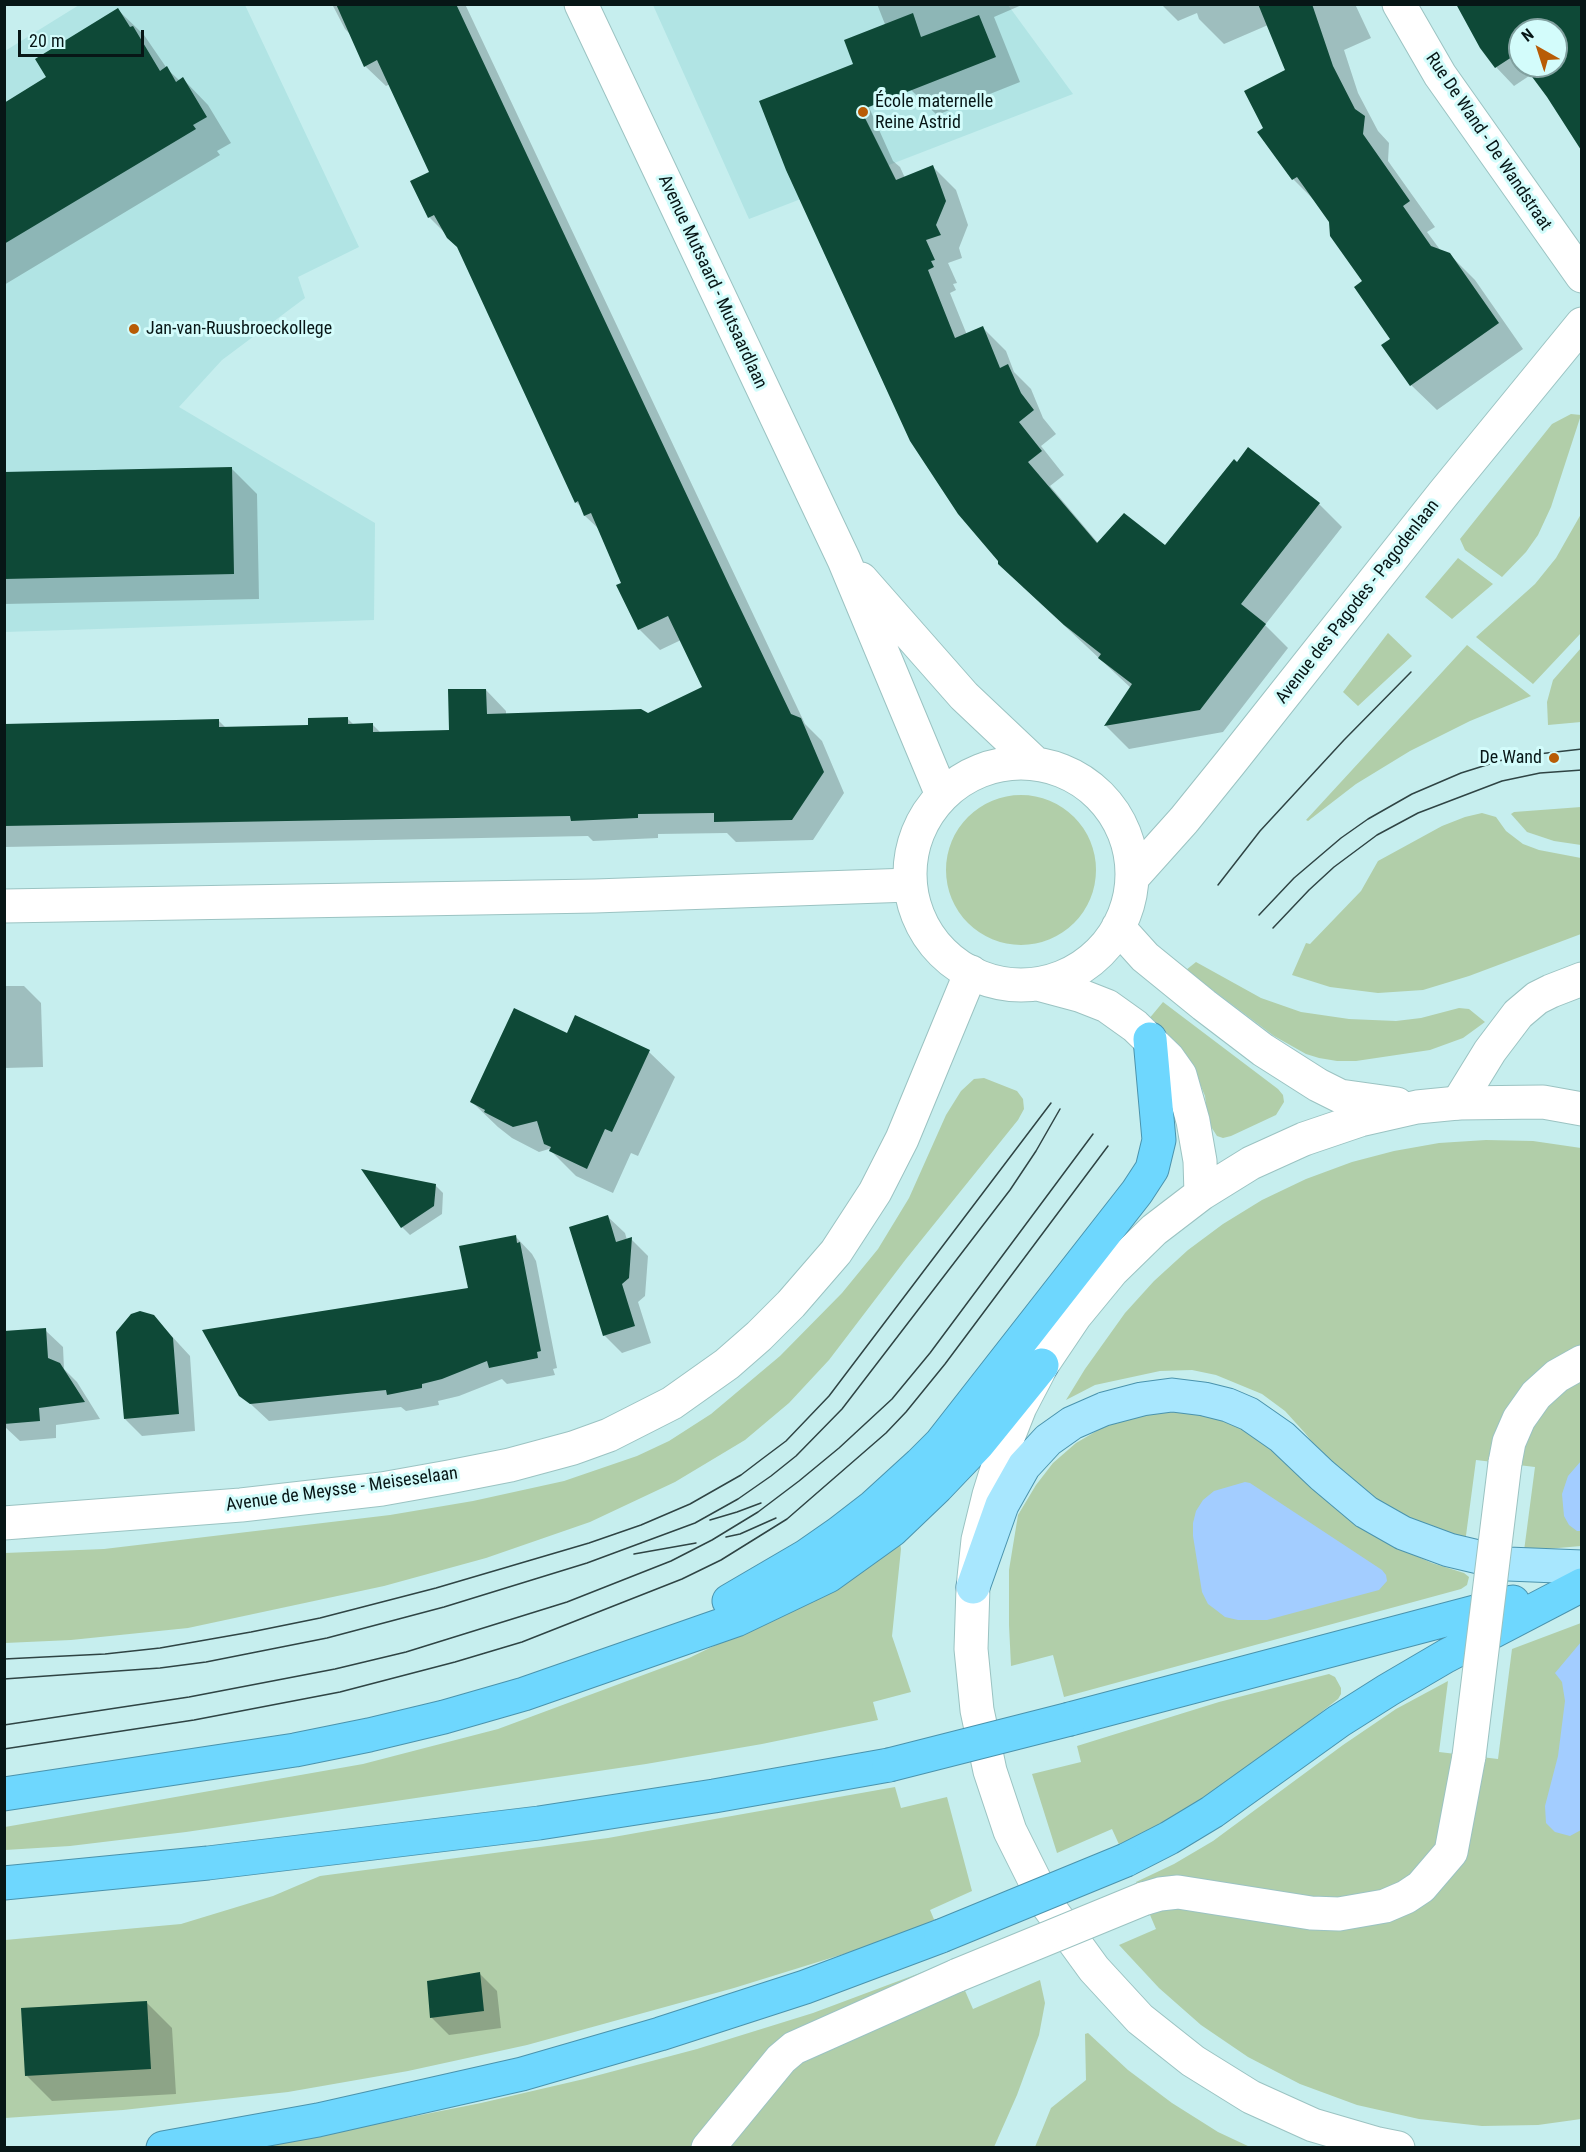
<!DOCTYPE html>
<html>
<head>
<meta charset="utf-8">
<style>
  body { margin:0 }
  #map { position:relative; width:1586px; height:2152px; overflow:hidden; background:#c6eeee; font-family:"Roboto Condensed",sans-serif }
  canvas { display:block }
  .frame { position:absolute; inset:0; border:6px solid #071616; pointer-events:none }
  .north { position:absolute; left:1508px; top:18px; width:60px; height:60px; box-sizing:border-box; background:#d3fcfb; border:2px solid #81a09f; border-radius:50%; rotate:321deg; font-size:16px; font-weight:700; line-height:24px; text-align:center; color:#071616 }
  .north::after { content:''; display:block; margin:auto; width:21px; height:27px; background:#b85c06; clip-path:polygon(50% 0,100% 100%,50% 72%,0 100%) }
  .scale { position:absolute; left:18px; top:30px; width:126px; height:27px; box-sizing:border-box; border:3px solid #071616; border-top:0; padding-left:8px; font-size:18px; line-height:21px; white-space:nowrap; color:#071616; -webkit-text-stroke:4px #d3fcfb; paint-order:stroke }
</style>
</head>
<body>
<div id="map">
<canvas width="1586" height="2152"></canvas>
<div class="frame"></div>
<div class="north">N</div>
<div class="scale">20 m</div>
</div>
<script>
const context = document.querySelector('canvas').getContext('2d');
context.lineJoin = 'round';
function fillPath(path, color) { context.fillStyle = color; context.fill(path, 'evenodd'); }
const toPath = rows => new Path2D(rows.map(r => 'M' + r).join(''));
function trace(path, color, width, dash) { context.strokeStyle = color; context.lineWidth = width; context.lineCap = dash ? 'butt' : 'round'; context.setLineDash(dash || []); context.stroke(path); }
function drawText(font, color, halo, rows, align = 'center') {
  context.font = font + ' "Roboto Condensed",sans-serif'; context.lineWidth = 6; context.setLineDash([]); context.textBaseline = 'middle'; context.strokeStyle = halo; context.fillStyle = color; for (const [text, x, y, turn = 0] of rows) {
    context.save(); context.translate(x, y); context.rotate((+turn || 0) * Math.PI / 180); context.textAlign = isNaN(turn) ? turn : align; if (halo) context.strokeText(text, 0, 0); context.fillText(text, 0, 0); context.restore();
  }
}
const built = toPath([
  [79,5,245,5,359,247,298,277,305,298,222,360,179,407,375,523,374,620,5,632,5,51],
  [653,5,1008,5,1073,94,749,219]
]);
const green = toPath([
  [1571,414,1581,415,1551,507,1538,535,1526,552,1502,577,1465,550,1460,539,1552,424],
  [1581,514,1581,633,1533,684,1476,637,1535,584,1556,558],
  [1458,558,1493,584,1452,619,1425,597],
  [1388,633,1412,656,1358,706,1343,692],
  [1467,645,1531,696,1470,721,1410,751,1356,784,1308,821,1306,820],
  [1581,648,1581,722,1548,725,1547,702,1553,680],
  '946 870a75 75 0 1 1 150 0a75 75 0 1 1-150 0Z',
  [1581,807,1581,845,1554,841,1527,832,1511,814,1514,812],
  [1482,813,1496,817,1506,831,1523,844,1539,850,1581,858,1581,934,1469,976,1423,990,1378,993,1330,987,1292,975,1306,943,1310,944,1361,891,1378,861,1442,826,1465,817],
  [1196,962,1261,998,1301,1012,1349,1019,1396,1021,1421,1018,1459,1008,1469,1009,1485,1022,1463,1038,1430,1050,1356,1061,1337,1061,1319,1058,1306,1054,1274,1036,1186,970],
  [1163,1002,1278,1089,1283,1095,1284,1102,1276,1115,1231,1136,1223,1138,1217,1136,1208,1122,1205,1096,1197,1077,1148,1020],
  [984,1078,1017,1091,1023,1099,1024,1109,1018,1120,906,1259,829,1360,789,1403,745,1440,675,1482,590,1522,486,1558,384,1586,188,1628,71,1640,5,1643,5,1553,104,1549,390,1515,473,1501,564,1481,637,1456,669,1441,711,1414,780,1356,842,1293,878,1249,909,1198,946,1115,961,1091,974,1079],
  [1486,1140,1533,1141,1581,1148,1581,1546,1524,1551,1535,1467,1476,1460,1465,1543,1379,1505,1323,1456,1305,1433,1285,1411,1262,1394,1216,1375,1192,1370,1160,1371,1095,1385,1066,1400,1085,1369,1125,1313,1154,1281,1188,1250,1223,1224,1262,1200,1306,1179,1352,1162,1394,1151,1439,1143],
  [1173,1412,1202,1415,1227,1421,1248,1430,1405,1551,1432,1563,1464,1573,1469,1577,1467,1585,1461,1589,1064,1697,1053,1655,1011,1666,1009,1625,1009,1570,1018,1515,1036,1485,1053,1463,1076,1443,1100,1429,1127,1418,1148,1414],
  [900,1543,901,1549,892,1636,911,1692,873,1702,878,1720,762,1744,646,1764,186,1832,70,1846,5,1850,5,1827,363,1764,498,1729,689,1658,809,1600],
  [1581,1623,1581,2119,1538,2125,1482,2126,1419,2119,1357,2105,1300,2084,1248,2057,1201,2025,1159,1988,1119,1945,1156,1929,1136,1882,1174,1864,1213,1841,1343,1745,1396,1709,1448,1681,1439,1752,1498,1759,1512,1649],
  [1329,1674,1335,1677,1341,1688,1341,1694,1338,1699,1218,1793,1122,1851,1112,1829,1057,1853,1032,1774,1081,1762,1077,1746,1219,1702],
  [895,1787,901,1808,947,1797,972,1891,930,1910,936,1924,918,1931,734,1988,527,2045,408,2071,288,2092,123,2110,5,2118,5,1940,181,1924,273,1896,320,1876,608,1838],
  [952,1961,973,2009,1040,1980,1045,2003,1039,2035,1017,2095,994,2147,256,2148,481,2103,584,2079,697,2049,813,2013],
  [1088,2033,1128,2070,1172,2103,1218,2132,1250,2147,1035,2147,1051,2108,1086,2080,1085,2034]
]);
const water = toPath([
  [1581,1461,1581,1531,1577,1531,1569,1525,1564,1516,1562,1494,1568,1476],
  [1245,1482,1250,1483,1382,1570,1386,1575,1387,1581,1379,1590,1267,1620,1238,1620,1225,1617,1216,1610,1208,1604,1202,1592,1193,1536,1193,1523,1196,1511,1203,1500,1214,1491],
  [1581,1642,1581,1830,1570,1836,1555,1832,1546,1823,1545,1806,1558,1756,1565,1701,1562,1682,1555,1673]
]);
const shadow = toPath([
  [332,4,465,4,805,724,822,741,844,793,813,840,736,842,727,833,658,834,658,838,593,841,588,836,4,847,4,725,218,720,226,728,309,727,347,718,354,725,372,724,381,733,451,732,486,690,506,711,506,715,648,715,704,688,681,640,660,650,639,629,618,585,623,583,600,530,585,516,582,508,576,502,460,248,429,217,431,173,390,84,386,86,365,66,352,36,345,29],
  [877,4,1024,4,994,17,1020,82,937,115,911,90],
  [1161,4,1355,4,1371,38,1344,50,1358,93,1378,131,1389,143,1388,161,1435,227,1427,232,1441,251,1449,254,1475,280,1523,349,1437,410,1411,385,1383,345,1392,339,1331,221,1319,205,1293,179,1259,132,1265,129,1287,71,1268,25,1224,44,1199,19,1197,13,1178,21],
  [1458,4,1581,4,1582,145,1532,74,1514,86,1496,67],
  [1520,30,1556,30,1556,66,1520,66],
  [118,10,144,35,168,70,180,81,183,79,208,105,231,143,217,151,220,155,4,285,4,104,49,78],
  [863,94,893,161,900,167,905,178,933,167,956,190,968,225,959,248,962,258,948,263,957,283,953,284,956,290,950,293,967,335,983,328,1006,351,1014,372,1031,389,1043,418,1056,434,1041,446,1064,475,1050,486,1098,543,1165,547,1319,504,1342,527,1265,625,1288,648,1223,732,1129,749,1106,726,1131,688,1023,587,787,169],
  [231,468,257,494,259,599,4,604,4,473],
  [4,986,24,986,41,1003,43,1067,4,1068],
  [576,1017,649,1052,675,1077,638,1156,631,1153,613,1193,576,1176,549,1149,539,1152,512,1138,498,1127,472,1102,568,1035],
  [435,1185,443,1193,442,1214,410,1235,402,1227],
  [607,1216,625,1233,627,1240,631,1239,648,1256,645,1296,638,1302,651,1343,622,1353,604,1335],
  [515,1236,532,1254,536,1261,557,1368,553,1369,555,1375,507,1384,502,1379,459,1396,438,1401,439,1405,406,1411,401,1407,269,1421,241,1395,470,1289],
  [156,1319,190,1356,195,1431,142,1436,125,1419],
  [45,1330,63,1347,64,1369,77,1382,100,1419,56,1425,56,1438,20,1441,4,1426,4,1333],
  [480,1974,497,1991,501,2028,449,2035,432,2018,428,1982],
  [146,2002,172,2028,176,2094,52,2101,27,2076]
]);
const building = toPath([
  [336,4,456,4,730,587,791,714,801,718,824,772,792,820,714,822,714,813,638,814,638,818,571,821,570,816,4,826,4,724,219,719,219,727,308,725,308,718,348,717,348,724,373,723,373,732,449,730,448,689,486,689,487,714,641,709,648,713,702,687,668,616,638,630,616,585,621,583,591,513,584,516,578,501,575,503,457,247,447,238,434,215,428,218,410,181,429,172,377,60,364,67],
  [1258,4,1312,4,1333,66,1355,109,1365,116,1363,134,1410,201,1403,206,1431,246,1450,253,1499,323,1410,386,1381,345,1390,339,1354,287,1362,281,1330,236,1329,222,1297,177,1292,180,1257,132,1263,128,1244,91,1285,70],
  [1456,4,1581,4,1581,150,1547,97,1524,66,1556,66,1556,30,1520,30,1520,61,1515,55,1495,68,1480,48],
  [118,8,130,27,133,26,160,71,167,66,176,82,183,77,207,117,193,125,196,129,4,244,4,103,46,77,35,59],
  [913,13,921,37,979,15,996,57,861,110,896,180,933,165,946,201,936,225,941,235,926,240,935,260,931,261,934,267,928,270,955,338,983,326,1000,368,1008,364,1021,393,1034,410,1019,422,1042,451,1028,462,1097,543,1124,513,1165,545,1234,459,1237,462,1248,447,1320,503,1241,604,1266,624,1200,710,1104,726,1132,684,1098,658,1101,654,1064,625,998,564,998,561,958,514,910,441,786,170,759,101,853,64,844,40],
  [232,467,234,574,4,579,4,472],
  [514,1008,567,1033,575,1015,650,1050,612,1132,605,1129,587,1169,549,1151,551,1147,544,1144,537,1121,513,1127,484,1112,485,1110,470,1102],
  [361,1169,436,1184,434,1206,401,1228],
  [608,1215,616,1242,632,1237,629,1278,622,1284,635,1326,603,1336,569,1227],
  [516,1235,517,1243,520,1242,541,1351,537,1352,538,1358,489,1368,487,1361,442,1379,422,1384,422,1388,387,1395,386,1390,250,1404,239,1396,202,1330,468,1288,459,1246],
  [140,1311,154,1315,173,1338,179,1414,124,1419,116,1332,131,1314],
  [46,1328,48,1358,60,1363,85,1402,39,1408,40,1421,4,1424,4,1331],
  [480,1972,484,2011,430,2018,427,1981],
  [147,2001,151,2069,25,2076,21,2008]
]);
const street = toPath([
  [1399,4,1440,75,1582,276],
  [4,906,595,896,910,885],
  [1458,1103,1490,1051,1518,1014,1537,998,1551,991,1582,979],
  [1505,1463,1509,1442,1519,1419,1536,1395,1557,1376,1582,1362],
  [4,1523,241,1505,382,1489,449,1477,510,1465,573,1448,609,1435,672,1403,727,1364,759,1336,791,1304,836,1252,875,1192,902,1139,971,972],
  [1143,1899,1160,1894,1178,1892,1311,1913,1339,1914,1385,1906,1406,1897,1421,1887,1451,1852,1469,1756],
  [708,2148,781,2059,794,2048,958,1975]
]);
const secondary = toPath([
  [581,4,844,560,942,795],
  [861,579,964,696,1036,764],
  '910 874a111 111 0 1 1 222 0a111 111 0 1 1-222 0Z',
  [1132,878,1184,820,1230,763,1443,494,1582,324],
  [1118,927,1145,957,1204,1005,1263,1050,1318,1085,1340,1096,1397,1104],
  [1038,984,1079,995,1107,1006,1135,1026,1168,1058,1180,1075,1193,1121,1200,1161,1201,1194],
  [1398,2148,1378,2144,1313,2125,1251,2097,1193,2061,1140,2019,1094,1969,1046,1903,1010,1831,990,1771,977,1710,971,1649,973,1587,978,1540,989,1495,1003,1450,1020,1407,1042,1365,1075,1316,1112,1271,1154,1230,1201,1194,1251,1163,1304,1139,1360,1120,1417,1107,1458,1103,1543,1102,1582,1109]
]);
const primary = toPath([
  [973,1587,1002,1505,1024,1466,1048,1440,1072,1423,1104,1409,1142,1399,1172,1395,1204,1399,1228,1405,1249,1414,1282,1437,1322,1475,1366,1512,1403,1533,1449,1550,1508,1564,1582,1567]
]);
const highway = toPath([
  [729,1601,806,1556,839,1533,874,1506,920,1464,941,1443,1137,1192,1152,1169,1159,1140,1150,1039],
  [1070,1719,1513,1602],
  [4,1794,295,1750,369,1735,444,1717,524,1694,736,1620,828,1576,892,1530,937,1487,978,1444,1042,1365],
  [1126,1860,1169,1838,1212,1812,1339,1721,1388,1690,1446,1656,1582,1585],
  [4,1883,208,1863,539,1823,714,1796,889,1765],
  [163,2148,318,2120,522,2074,660,2034,805,1987,941,1936]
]);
const tram = toPath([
  [1218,885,1260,831,1344,740,1411,672],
  [1259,915,1294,878,1341,838,1368,819,1412,794,1461,773,1512,757,1582,749],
  [1273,928,1309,890,1334,867,1377,835,1418,813,1502,781,1540,773,1582,770],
  [710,1520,737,1512,761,1503],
  [726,1537,740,1534,776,1518],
  [634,1554,696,1543],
  [4,1659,105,1654,160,1648,251,1632,320,1618,436,1588,589,1543,641,1525,690,1504,741,1475,762,1459,786,1441,829,1396,1051,1103],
  [4,1679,160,1668,206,1662,327,1638,444,1607,587,1563,695,1523,738,1499,771,1476,796,1456,842,1409,1010,1190,1036,1151,1060,1109],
  [4,1725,189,1697,335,1669,406,1652,567,1602,671,1561,712,1540,758,1512,799,1481,839,1448,892,1399,930,1353,1093,1134],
  [4,1749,194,1720,340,1692,455,1662,522,1642,682,1579,721,1560,787,1519,886,1433,906,1412,945,1364,1108,1146]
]);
const streetBridge = toPath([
  [1469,1756,1505,1463],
  [958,1975,1143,1899]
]);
const highwayBridge = toPath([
  [889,1765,1070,1719],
  [941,1936,1126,1860]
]);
const markers = [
  [863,112,6,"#b85c06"],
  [134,329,6,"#b85c06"],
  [1554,758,6,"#b85c06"]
];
const poiNames = [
  ["École maternelle",875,102],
  ["Reine Astrid",875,123],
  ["Jan-van-Ruusbroeckollege",146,329],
  ["De Wand",1542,758,"right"]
];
const streetNames = [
  ["Rue De Wand - De Wandstraat",1488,142,56],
  ["Avenue Mutsaard - Mutsaardlaan",712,282,65],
  ["Avenue des Pagodes - Pagodenlaan",1358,602,-52],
  ["Avenue de Meysse - Meiseselaan",342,1490,-8]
];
fillPath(built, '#b1e4e4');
fillPath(green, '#b1cea9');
fillPath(water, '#a3cdff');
fillPath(shadow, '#0003');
fillPath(building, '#0e4937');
trace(street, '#9bc3c2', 35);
trace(secondary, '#9bc3c2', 35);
trace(primary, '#4a93ad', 35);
trace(highway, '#4a93ad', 35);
trace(street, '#fff', 33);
trace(secondary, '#fff', 33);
trace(primary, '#a8e7fe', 33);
trace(highway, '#6ed7fe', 33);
trace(tram, '#2f4444', 1.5);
trace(streetBridge, '#9bc3c2', 35, []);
trace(highwayBridge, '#4a93ad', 35, []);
trace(streetBridge, '#fff', 33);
trace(highwayBridge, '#6ed7fe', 33);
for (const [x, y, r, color] of markers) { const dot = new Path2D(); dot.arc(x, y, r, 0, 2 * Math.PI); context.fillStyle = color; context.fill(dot); trace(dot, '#d3fcfb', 2); }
drawText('18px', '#071616', '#d3fcfb', poiNames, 'left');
drawText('18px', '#071616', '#d3fcfb', streetNames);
</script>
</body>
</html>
